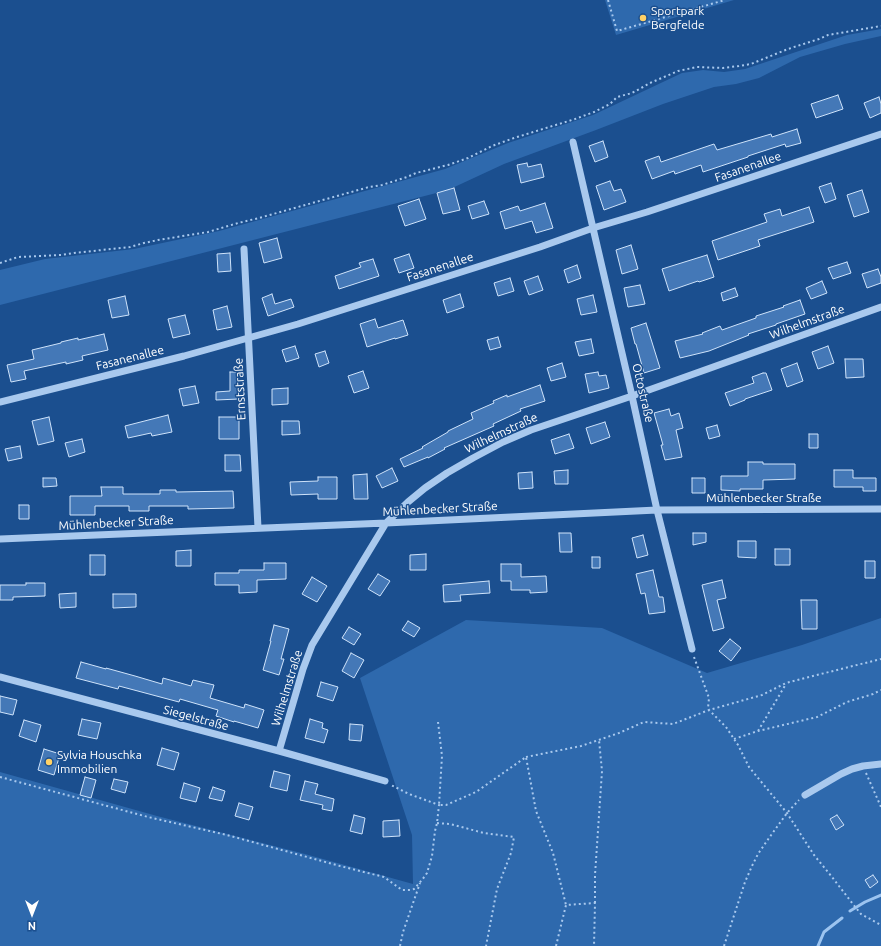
<!DOCTYPE html>
<html>
<head>
<meta charset="utf-8">
<style>
  body { margin:0 }
  #map { position:relative; width:881px; height:946px; overflow:hidden; background:#1b4f8f; font-family:Ubuntu,sans-serif }
  canvas { display:block }
  .north { position:absolute; left:12px; top:894px; width:40px; height:40px; -webkit-text-stroke:3px #1b4f8f; paint-order:stroke; rotate:180deg; font-size:11px; font-weight:700; line-height:16px; text-align:center; color:#fff }
  .north::after { content:''; display:block; margin:auto; width:14px; height:18px; background:#fff; clip-path:polygon(50% 0,100% 100%,50% 72%,0 100%) }
</style>
</head>
<body>
<div id="map">
<canvas width="881" height="946"></canvas>
<div class="north">N</div>
</div>
<script>
const context = document.querySelector('canvas').getContext('2d');
context.lineJoin = 'round';
function fillPath(path, color) { context.fillStyle = color; context.fill(path, 'evenodd'); }
const toPath = rows => new Path2D(rows.map(r => 'M' + r).join(''));
function trace(path, color, width, dash) { context.strokeStyle = color; context.lineWidth = width; context.lineCap = dash ? 'butt' : 'round'; context.setLineDash(dash || []); context.stroke(path); }
function drawText(font, color, halo, rows, align = 'center') {
  context.font = font + ' Ubuntu,sans-serif'; context.lineWidth = 3; context.setLineDash([]); context.textBaseline = 'middle'; context.strokeStyle = halo; context.fillStyle = color; for (const [text, x, y, turn = 0] of rows) {
    context.save(); context.translate(x, y); context.rotate((+turn || 0) * Math.PI / 180); context.textAlign = isNaN(turn) ? turn : align; if (halo) context.strokeText(text, 0, 0); context.fillText(text, 0, 0); context.restore();
  }
}
const green = toPath([
  [605,0,734,0,616,35],
  [881,29,881,36,845,44,800,57,759,78,736,84,714,87,663,104,596,130,504,164,448,190,0,305,0,270,45,259,134,249,219,231,445,169,508,143,593,115,682,73,703,70,724,72,745,69,847,35],
  [881,618,881,946,0,946,0,772,157,816,305,854,413,884,412,835,360,678,466,620,602,628,707,673,802,645]
]);
const stream = toPath([
  [850,911,865,902,881,895],
  [818,946,824,932,842,918]
]);
const building = toPath([
  [838,95,843,109,816,118,811,104,838,95],
  [879,97,881,104,881,113,870,118,864,103,879,97],
  [797,129,801,143,786,147,785,144,748,156,748,157,703,172,701,165,675,174,674,171,652,179,645,161,659,156,661,162,714,144,717,150,771,134,772,137,797,129],
  [603,141,608,157,595,162,589,146,603,141],
  [527,163,528,167,541,164,544,177,521,183,517,165,527,163],
  [610,181,614,191,621,189,626,202,604,210,596,186,610,181],
  [831,183,836,199,825,203,819,187,831,183],
  [454,188,460,210,443,214,437,193,454,188],
  [862,190,869,212,854,217,847,195,862,190],
  [419,199,426,219,405,226,398,206,419,199],
  [484,201,489,214,472,219,468,206,484,201],
  [545,203,553,228,536,233,532,221,505,229,500,212,518,206,520,211,545,203],
  [809,207,814,222,758,240,760,246,718,260,712,241,767,222,764,214,780,209,782,216,809,207],
  [277,238,282,258,264,263,259,243,277,238],
  [631,245,638,269,622,274,616,250,631,245],
  [230,253,231,271,218,272,217,254,230,253],
  [409,254,414,268,399,273,394,259,409,254],
  [707,255,714,277,699,282,698,281,669,291,662,269,707,255],
  [373,259,379,276,339,289,335,276,361,267,359,263,373,259],
  [847,262,851,273,833,279,828,268,847,262],
  [577,265,581,278,568,283,564,270,577,265],
  [878,269,881,277,881,283,867,288,862,274,878,269],
  [538,276,543,290,529,295,524,281,538,276],
  [510,278,514,291,498,296,494,283,510,278],
  [822,281,827,293,811,299,806,288,822,281],
  [640,285,645,304,628,307,624,288,640,285],
  [735,288,738,296,723,301,721,293,735,288],
  [272,294,275,304,291,299,294,307,268,316,262,298,272,294],
  [460,294,464,307,447,313,443,300,460,294],
  [593,295,597,312,581,315,577,299,593,295],
  [125,296,129,315,112,318,108,300,125,296],
  [800,300,805,314,776,324,776,325,748,334,749,335,709,351,680,358,675,341,703,334,702,333,720,326,722,330,756,318,756,316,784,307,783,306,800,300],
  [227,306,232,327,217,330,213,310,227,306],
  [185,315,190,334,173,338,168,319,185,315],
  [375,319,378,328,403,320,408,335,395,339,395,338,367,347,360,324,375,319],
  [646,323,660,368,644,373,636,344,635,344,631,328,646,323],
  [104,334,108,350,82,356,83,360,66,364,66,362,24,371,26,379,11,382,7,365,34,359,32,350,61,343,61,342,78,338,78,340,104,334],
  [498,337,501,347,490,350,487,340,498,337],
  [591,339,594,353,579,356,575,342,591,339],
  [295,346,299,358,286,362,282,350,295,346],
  [828,346,834,363,818,369,812,352,828,346],
  [325,351,329,363,319,367,315,354,325,351],
  [845,359,863,359,864,377,846,378,845,359],
  [562,363,566,377,551,381,547,368,562,363],
  [797,363,803,381,787,387,781,369,797,363],
  [363,371,369,388,354,393,348,376,363,371],
  [230,372,238,372,239,399,216,400,216,392,230,391,230,372],
  [598,372,599,376,606,375,609,388,589,393,585,374,598,372],
  [763,373,766,373,772,390,745,399,745,400,730,406,725,393,754,383,752,377,763,373],
  [540,385,545,401,520,409,521,411,493,424,494,426,444,448,445,449,428,458,428,457,404,467,400,459,423,448,422,447,448,432,448,431,473,419,471,413,494,403,493,401,507,395,507,397,540,385],
  [195,386,199,403,183,406,179,389,195,386],
  [288,388,288,404,272,405,272,389,288,388],
  [669,409,671,416,679,413,683,428,676,430,682,457,665,460,661,445,663,445,654,413,669,409],
  [168,415,172,432,152,436,151,433,128,438,125,426,168,415],
  [49,417,54,441,38,445,32,421,49,417],
  [219,417,239,417,239,439,219,439,219,417],
  [282,421,299,421,300,434,282,435,282,421],
  [605,422,610,437,591,444,586,428,605,422],
  [717,425,720,436,709,439,706,428,717,425],
  [569,434,574,448,555,454,551,440,569,434],
  [809,434,818,434,818,448,809,448,809,434],
  [82,439,85,452,69,457,65,443,82,439],
  [20,446,22,458,8,461,5,449,20,446],
  [225,455,240,455,241,471,225,471,225,455],
  [748,462,763,462,763,464,795,464,795,479,763,480,763,489,740,489,740,491,721,490,721,476,748,476,748,462],
  [392,468,398,481,382,488,376,476,392,468],
  [568,470,568,484,555,484,554,471,568,470],
  [834,470,853,470,853,478,876,478,876,491,863,491,863,487,834,487,834,470],
  [532,472,533,488,519,489,518,473,532,472],
  [367,474,368,499,354,499,353,475,367,474],
  [318,477,337,477,337,499,318,499,318,494,291,495,290,482,318,481,318,477],
  [43,478,56,478,57,486,43,487,43,478],
  [692,478,705,478,705,493,692,493,692,478],
  [101,487,123,487,123,494,160,494,160,490,176,490,176,492,233,491,234,508,188,509,188,506,149,506,149,511,129,511,129,506,95,506,95,515,70,515,70,496,102,496,101,487],
  [19,505,29,505,29,519,19,519,19,505],
  [559,533,571,533,572,552,560,552,559,533],
  [693,533,706,533,706,542,693,545,693,533],
  [643,535,648,555,637,558,632,538,643,535],
  [738,541,756,541,756,558,738,557,738,541],
  [775,549,790,549,790,565,775,565,775,549],
  [191,550,191,566,176,566,176,551,191,550],
  [426,554,426,570,410,570,410,555,426,554],
  [90,555,105,555,105,575,90,575,90,555],
  [592,557,600,557,600,568,592,568,592,557],
  [865,561,875,561,875,578,865,578,865,561],
  [264,563,286,563,286,579,257,580,257,592,239,593,239,585,215,585,215,573,239,573,239,570,264,570,264,563],
  [501,564,521,564,521,577,546,576,547,592,530,593,530,590,511,590,511,581,501,581,501,564],
  [653,570,659,597,663,597,665,612,649,614,645,593,641,594,636,574,653,570],
  [378,574,390,581,380,596,368,589,378,574],
  [312,577,327,586,317,602,302,594,312,577],
  [722,580,726,598,717,600,724,628,713,631,702,585,722,580],
  [489,581,490,593,460,595,461,601,444,602,443,585,489,581],
  [26,583,45,583,45,596,13,597,13,600,0,600,0,585,26,585,26,583],
  [76,593,76,607,60,608,59,594,76,593],
  [113,594,136,594,136,607,113,608,113,594],
  [801,600,817,600,817,629,802,629,801,600],
  [408,621,420,628,414,637,402,630,408,621],
  [274,625,289,629,281,659,284,659,279,675,263,670,271,641,270,641,274,625],
  [349,627,361,634,354,645,342,638,349,627],
  [730,639,741,648,731,661,719,651,730,639],
  [351,653,364,660,354,678,342,671,351,653],
  [81,662,106,669,106,668,135,676,162,684,163,678,191,686,193,680,214,685,210,698,244,708,245,704,264,710,258,728,234,721,234,722,216,716,218,710,180,699,179,702,119,686,118,689,76,678,81,662],
  [321,682,338,687,333,701,317,696,321,682],
  [0,696,17,700,13,715,0,712,0,696],
  [82,719,101,723,97,739,78,735,82,719],
  [310,719,323,723,322,728,328,730,324,743,305,738,310,719],
  [24,720,41,725,36,742,19,736,24,720],
  [350,724,363,725,361,741,349,740,350,724],
  [162,748,179,753,174,770,157,765,162,748],
  [44,749,60,754,54,775,38,770,44,749],
  [274,771,290,775,287,791,270,787,274,771],
  [85,777,96,780,91,798,80,795,85,777],
  [114,779,128,782,125,793,111,789,114,779],
  [305,781,318,784,315,794,334,799,332,811,322,809,323,805,300,800,305,781],
  [184,783,200,788,196,802,180,798,184,783],
  [213,787,225,791,222,801,209,798,213,787],
  [239,803,253,807,249,820,235,816,239,803],
  [354,815,365,818,362,834,350,831,354,815],
  [837,815,844,825,836,830,830,819,837,815],
  [399,820,400,836,383,837,383,821,399,820],
  [873,875,878,882,870,888,865,880,873,875]
]);
const path = toPath([
  [608,0,617,31,725,0],
  [0,263,18,257,61,255,74,253,130,247,144,243,158,240,208,232,238,223,259,218,369,187,382,185,407,177,416,173,448,165,468,158,492,146,514,138,575,119,594,112,610,104,617,97,632,93,643,87,650,83,678,71,697,67,723,68,739,66,751,64,788,49,819,39,828,35,881,26],
  [694,657,709,698,708,708,709,710,726,727,738,745,749,767,787,813,814,855,832,877,856,908,861,914,881,925],
  [438,722,442,756,439,805,446,805,476,792,526,757,536,811,553,853,566,905],
  [758,731,786,684],
  [734,739,758,731,817,717,847,702,873,694,881,690],
  [526,757,581,746,619,733,644,722,673,724,709,710,762,695,786,683,805,678,881,659],
  [866,773,881,807],
  [0,777,148,817,227,835,340,866,384,877,402,890,410,890,414,889,422,880,427,873,432,856,435,831,437,823,439,805,409,794,391,785],
  [437,823,450,824,484,833,514,837,511,853,497,889,486,946],
  [595,903,595,875,602,771,599,740],
  [400,946,403,932,420,883],
  [556,946,566,905,595,903,594,946],
  [724,946,745,882,752,866,758,854,769,838,787,813,799,800]
]);
const minor = toPath([
  [573,142,632,396,657,510,692,649],
  [244,249,258,528],
  [0,402,184,356,298,324,540,247,593,228,647,212,881,134],
  [0,539,386,523,657,510,881,509],
  [0,677,279,751,385,781],
  [279,751,303,669,312,645,386,523,408,502,425,488,447,473,473,458,503,442,531,430,632,396,881,307],
  [805,795,841,774,852,769,863,766,881,764]
]);
const markers = [
  [643,18,4,"#ffd166"],
  [49,762,4,"#ffd166"]
];
const poiNames = [
  ["Sportpark",651,11],
  ["Bergfelde",651,25],
  ["Sylvia Houschka",57,755],
  ["Immobilien",57,769]
];
const streetNames = [
  ["Fasanenallee",748,167,-19],
  ["Fasanenallee",440,267,-18],
  ["Wilhelmstraße",807,322,-20],
  ["Fasanenallee",130,358,-14],
  ["Ernststraße",240,389,-93],
  ["Ottostraße",643,393,77],
  ["Wilhelmstraße",501,433,-25],
  ["Mühlenbecker Straße",764,498],
  ["Mühlenbecker Straße",440,509,-3],
  ["Mühlenbecker Straße",116,523,-3],
  ["Wilhelmstraße",287,688,-73],
  ["Siegelstraße",196,718,15]
];
fillPath(green, '#2e69ad');
trace(stream, '#9cc4f0', 3);
fillPath(building, '#4478b7');
trace(building, '#cfe3fa', 1);
trace(path, '#a9c9ee', 2, [2, 3]);
trace(minor, '#a9c9ee', 7);
for (const [x, y, r, color] of markers) { const dot = new Path2D(); dot.arc(x, y, r, 0, 2 * Math.PI); context.fillStyle = color; context.fill(dot); trace(dot, '#1b4f8f', 1.5); }
drawText('12px', '#fff', '#1b4f8f', poiNames, 'left');
drawText('12px', '#fff', '#1b4f8f', streetNames);
</script>
</body>
</html>
